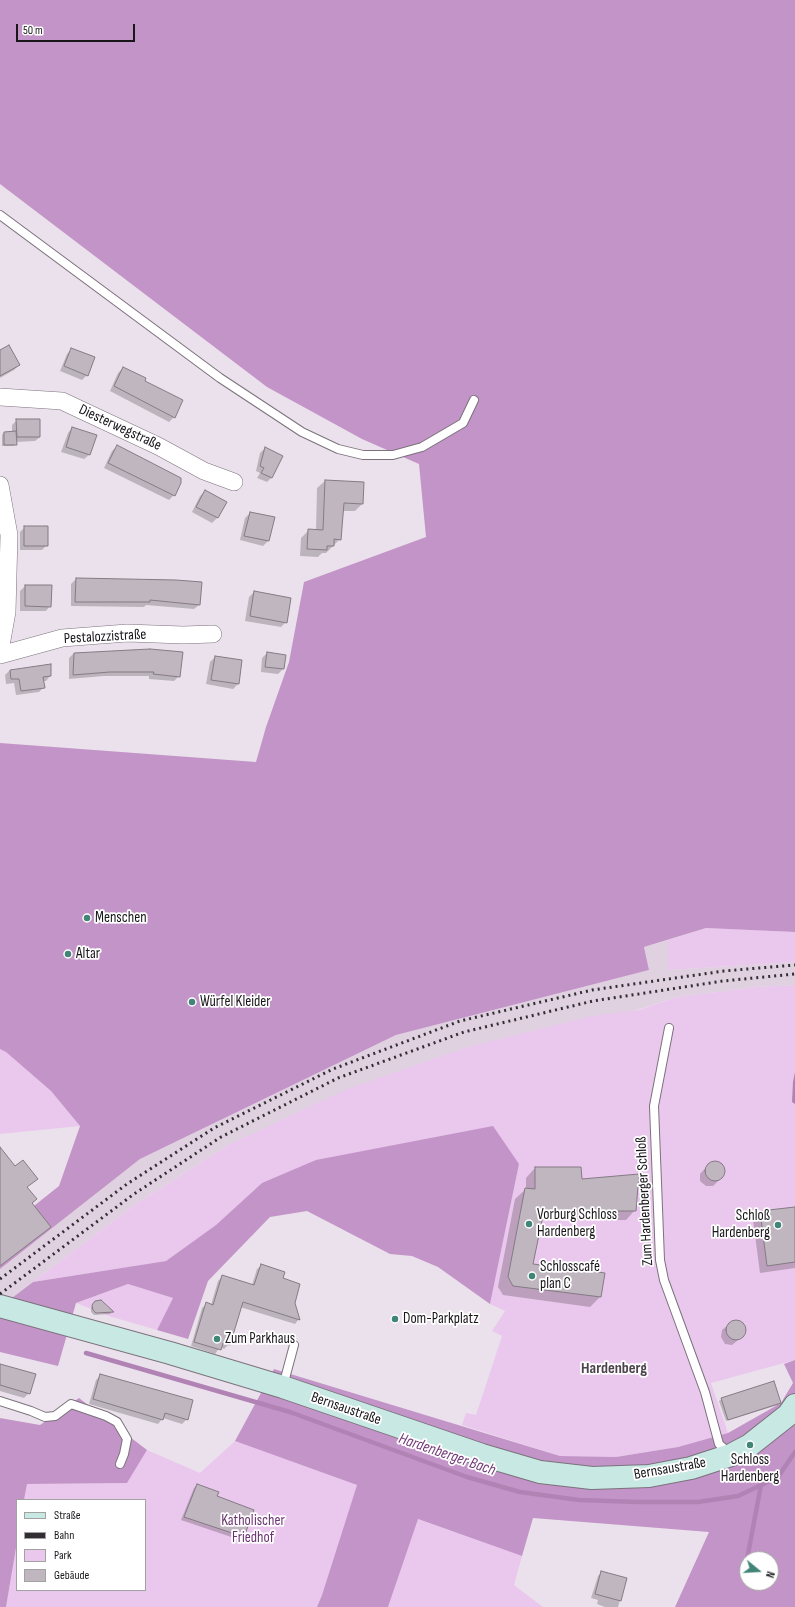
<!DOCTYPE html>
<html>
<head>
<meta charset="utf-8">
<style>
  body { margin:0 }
  #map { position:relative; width:795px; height:1607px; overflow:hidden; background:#ebe1ec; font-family:"Sofia Sans Condensed",sans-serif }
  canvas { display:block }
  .legend { position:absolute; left:16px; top:1499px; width:130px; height:92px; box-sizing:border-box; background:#fff; border:1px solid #a3a2a3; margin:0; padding:5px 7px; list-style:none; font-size:12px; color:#19161a }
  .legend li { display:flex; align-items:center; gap:8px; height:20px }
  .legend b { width:20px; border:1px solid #a3a2a3 }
  .north { position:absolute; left:739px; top:1551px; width:40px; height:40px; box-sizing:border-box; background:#fff; border:1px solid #a3a2a3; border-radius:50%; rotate:108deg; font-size:11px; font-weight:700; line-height:16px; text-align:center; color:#19161a }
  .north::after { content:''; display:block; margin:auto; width:14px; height:18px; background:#418478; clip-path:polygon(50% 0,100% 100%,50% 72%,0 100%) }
  .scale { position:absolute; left:16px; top:24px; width:119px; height:18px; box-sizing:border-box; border:2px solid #19161a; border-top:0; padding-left:5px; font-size:12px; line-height:14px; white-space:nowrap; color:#19161a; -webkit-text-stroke:3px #fff; paint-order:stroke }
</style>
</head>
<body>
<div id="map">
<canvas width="795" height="1607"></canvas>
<ul class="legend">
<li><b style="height:5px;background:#c8e9e3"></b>Straße</li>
<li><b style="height:5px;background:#322e33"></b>Bahn</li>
<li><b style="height:11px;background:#eac7ed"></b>Park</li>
<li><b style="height:11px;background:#bfb6c0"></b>Gebäude</li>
</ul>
<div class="north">N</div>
<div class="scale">50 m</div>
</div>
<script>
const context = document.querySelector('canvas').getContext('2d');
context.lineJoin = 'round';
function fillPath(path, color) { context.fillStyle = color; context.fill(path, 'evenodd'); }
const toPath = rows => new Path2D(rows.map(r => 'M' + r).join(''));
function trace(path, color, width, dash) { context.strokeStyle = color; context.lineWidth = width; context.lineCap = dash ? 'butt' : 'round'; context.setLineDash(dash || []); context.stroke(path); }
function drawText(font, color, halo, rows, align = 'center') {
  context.font = font + ' "Sofia Sans Condensed",sans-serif'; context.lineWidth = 3.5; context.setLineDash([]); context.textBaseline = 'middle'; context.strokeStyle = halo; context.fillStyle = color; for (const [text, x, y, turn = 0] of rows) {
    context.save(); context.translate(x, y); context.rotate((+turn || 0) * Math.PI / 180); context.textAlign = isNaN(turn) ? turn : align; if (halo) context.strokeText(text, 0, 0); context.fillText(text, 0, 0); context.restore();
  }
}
const built = toPath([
  [668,940,668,970,795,962,795,985,757,987,676,997,227,1146,136,1204,0,1307,0,1269,140,1159,396,1035,649,970,644,947]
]);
const green = toPath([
  [706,928,795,932,795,962,668,970,668,940],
  [795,985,795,1360,711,1383,728,1433,678,1447,616,1457,560,1456,462,1425,466,1413,476,1415,502,1336,492,1331,505,1311,490,1304,519,1164,262,1183,216,1225,166,1261,33,1282,136,1204,227,1146,345,1090,468,1047,592,1016,639,1010,676,997,757,987],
  [0,1049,6,1052,51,1091,80,1126,0,1134],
  [128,1284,173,1298,157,1330,112,1317,76,1303],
  [235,1441,357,1485,322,1595,317,1607,6,1607,17,1542,17,1590,145,1590,145,1500,24,1500,27,1484,127,1483,147,1450,200,1473],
  [417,1519,522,1556,514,1585,543,1607,388,1607]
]);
const forest = toPath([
  [0,0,795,0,795,932,706,928,644,947,649,970,396,1035,140,1159,0,1269,0,1233,59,1186,80,1126,51,1091,6,1052,0,1049,0,743,256,762,266,727,289,662,304,582,426,537,419,464,362,439,267,387,0,184],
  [493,1126,519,1164,490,1304,438,1267,412,1256,390,1254,307,1211,270,1217,208,1281,188,1339,157,1330,173,1298,128,1284,76,1303,58,1366,0,1352,0,1307,33,1282,166,1261,216,1225,262,1183,316,1160],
  [795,1360,795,1607,675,1607,709,1532,533,1518,522,1556,418,1519,388,1607,317,1607,322,1595,357,1485,235,1441,274,1369,560,1456,616,1457,678,1447,728,1433,781,1403,793,1383,784,1364],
  [747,1559,771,1559,771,1583,747,1583],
  [79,1398,147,1450,127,1483,27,1484,24,1500,17,1500,17,1542,6,1607,0,1607,0,1418,40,1425]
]);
const water = toPath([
  [795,1072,795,1104,792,1102,793,1082]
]);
const shadow = toPath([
  [72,349,87,375,82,380,60,371,67,354],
  [0,351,19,365,14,370,0,378],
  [123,368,143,382,174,417,169,422,110,391,118,373],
  [17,420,40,437,35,441,16,442,14,446,2,446,2,435,4,432,12,432,12,425],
  [72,428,89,455,84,459,61,452,68,433],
  [117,446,174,495,169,500,104,468,112,451],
  [265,448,271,478,267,482,257,478,260,473,256,471,260,453],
  [325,481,363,483,362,504,355,511,342,511,340,539,326,553,322,553,318,557,300,556,301,538,309,530,316,531,317,488],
  [205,491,225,502,217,518,212,523,192,512,200,496],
  [250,513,274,518,268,541,263,546,240,540,245,518],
  [25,527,47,545,42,550,20,550,20,532],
  [76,579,199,605,194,609,146,605,144,607,71,606,71,584],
  [25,586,50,606,46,611,20,611,20,591],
  [254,592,286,622,281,627,245,621,249,597],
  [74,653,179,676,174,681,149,679,149,676,104,676,69,679,69,658],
  [267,653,285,656,283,669,278,674,261,672,262,658],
  [215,657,241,661,238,684,233,689,206,684,210,662],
  [10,670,50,676,46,681,43,681,44,687,39,692,16,695,14,683,6,684,5,675],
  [718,1162,723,1167,724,1175,713,1186,706,1186,700,1181,700,1174,710,1163],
  [535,1168,635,1210,626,1220,541,1220,532,1265,600,1297,590,1307,503,1295,498,1287,515,1199,526,1189,526,1178],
  [795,1208,795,1268,760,1273,753,1220,761,1212],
  [262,1265,281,1279,294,1303,299,1319,295,1324,240,1307,229,1344,224,1349,220,1347,215,1354,191,1346,202,1308,207,1304,211,1305,218,1281,222,1277,252,1285,257,1269],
  [100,1301,112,1312,110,1314,94,1315,91,1312,91,1308,93,1304],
  [734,1320,741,1322,746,1328,744,1335,732,1345,725,1344,721,1337,722,1330],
  [0,1365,29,1393,24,1398,0,1391],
  [101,1375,187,1419,182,1424,163,1418,158,1424,89,1404,96,1380],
  [722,1399,780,1403,778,1405,726,1421,719,1401],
  [197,1485,216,1497,243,1537,240,1540,181,1520,194,1488],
  [602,1572,626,1578,618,1607,605,1607,597,1604,598,1600,591,1598,598,1576]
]);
const stream = toPath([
  [86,1353,290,1412,467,1477,520,1492,579,1500,639,1502,698,1502,738,1496,778,1477,795,1452],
  [745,1570,761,1485]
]);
const building = toPath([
  [9,345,20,365,0,376,0,350,9,345],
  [71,348,95,357,88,376,64,366,71,348],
  [123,367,146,378,145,381,183,400,175,418,114,386,123,367],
  [16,419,40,419,40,437,17,437,16,419],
  [72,427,97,435,90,455,66,447,72,427],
  [16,431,17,445,4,445,4,432,16,431],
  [117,445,181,478,181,483,175,496,108,463,117,445],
  [265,447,283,456,272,478,261,473,264,468,260,466,265,447],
  [325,480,364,482,363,504,344,503,341,540,334,539,334,546,327,546,327,550,307,549,308,529,323,530,325,480],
  [205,490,227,502,218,518,196,507,205,490],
  [250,512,275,517,269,541,244,536,250,512],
  [24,526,48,526,48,546,24,546,24,526],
  [76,578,176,580,202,582,200,605,150,600,150,602,75,602,76,578],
  [25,585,52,585,51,607,25,606,25,585],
  [254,591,291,598,287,623,250,616,254,591],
  [150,649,183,652,180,677,153,674,154,672,110,672,73,675,74,653,150,649],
  [267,652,286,655,284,669,265,667,267,652],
  [215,656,242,660,239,684,211,680,215,656],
  [51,664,51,676,43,677,45,688,21,691,19,679,11,679,10,670,51,664],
  [0,1147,15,1166,23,1160,38,1179,27,1187,37,1199,32,1203,51,1227,0,1266,0,1147],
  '705 1171a10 10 0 1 1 20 0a10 10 0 1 1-20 0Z',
  [535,1167,581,1167,582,1179,639,1174,636,1211,544,1211,533,1264,605,1273,601,1297,513,1286,508,1277,525,1188,535,1189,535,1167],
  [795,1207,795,1262,767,1266,760,1211,795,1207],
  [261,1264,285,1272,283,1278,300,1284,295,1303,300,1320,243,1302,230,1345,223,1343,221,1350,194,1342,206,1302,213,1305,222,1275,254,1285,261,1264],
  [101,1300,114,1312,96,1313,93,1310,92,1305,95,1301,101,1300],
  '726 1330a10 10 0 1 1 20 0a10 10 0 1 1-20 0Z',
  [0,1364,36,1374,30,1394,0,1385,0,1364],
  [100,1374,193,1400,188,1420,165,1413,163,1420,93,1399,100,1374],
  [774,1381,781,1403,728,1420,721,1398,774,1381],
  [197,1484,219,1492,217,1496,254,1510,244,1537,184,1517,197,1484],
  [601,1571,627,1578,621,1601,595,1594,601,1571]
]);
const service = toPath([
  [0,215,220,378,302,432,338,449,363,455,393,455,422,447,463,423,474,400],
  [669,1028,654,1106,660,1260,664,1280,705,1392,719,1444,729,1453],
  [283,1386,294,1345],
  [0,1401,31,1411,45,1417,55,1416,71,1404,106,1416,117,1422,127,1439,124,1454,120,1464]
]);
const minor = toPath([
  [0,397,62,401,158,446,204,471,234,482],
  [0,485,9,535,7,612,0,651],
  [0,655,62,638,127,633,183,635,213,634]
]);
const secondary = toPath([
  [0,1306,170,1353,283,1387,482,1455,540,1472,592,1478,649,1476,691,1468,731,1455,750,1445,788,1415,795,1405]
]);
const rail = toPath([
  [0,1279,127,1184,214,1128,333,1069,460,1021,592,990,724,971,795,965],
  [0,1294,134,1194,221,1137,338,1078,464,1032,593,1001,723,981,795,974]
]);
const markers = [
  [87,918,4,"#418478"],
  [68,954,4,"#418478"],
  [192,1002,4,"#418478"],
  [529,1224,4,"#418478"],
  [778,1225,4,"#418478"],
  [532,1276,4,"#418478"],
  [395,1319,4,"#418478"],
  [217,1339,4,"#418478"],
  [750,1445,4,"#418478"]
];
const streetNames = [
  ["Diesterwegstraße",120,428,25],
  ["Pestalozzistraße",105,637,-3],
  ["Zum Hardenberger Schloß",645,1201,-93],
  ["Bernsaustraße",346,1409,19],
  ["Bernsaustraße",670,1469,-10]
];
const poiNames = [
  ["Menschen",95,918],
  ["Altar",76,954],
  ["Würfel Kleider",200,1002],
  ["Vorburg Schloss",537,1215],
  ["Hardenberg",537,1232],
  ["Schloß",770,1216,"right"],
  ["Hardenberg",770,1233,"right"],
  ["Schlosscafé",540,1267],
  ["plan C",540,1284],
  ["Dom-Parkplatz",403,1319],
  ["Zum Parkhaus",225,1339],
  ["Schloss",750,1460,"center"],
  ["Hardenberg",750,1477,"center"]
];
const parkNames = [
  ["Katholischer",253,1521],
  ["Friedhof",253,1538]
];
const neighbourhoodNames = [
  ["Hardenberg",614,1369]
];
const waterNames = [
  ["Hardenberger Bach",447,1455,19]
];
fillPath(built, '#e0d1e1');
fillPath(green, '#eac7ed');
fillPath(forest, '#c394c7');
fillPath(water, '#b183b5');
fillPath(shadow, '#0003');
trace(stream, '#b183b5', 4.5);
fillPath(building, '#bfb6c0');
trace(building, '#847b84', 1);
trace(service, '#7b727c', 10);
trace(minor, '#7b727c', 18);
trace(secondary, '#7b727c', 24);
trace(service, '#fff', 8);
trace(minor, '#fff', 17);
trace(secondary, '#c8e9e3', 22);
trace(rail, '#322e33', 3, [2, 4]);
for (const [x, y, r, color] of markers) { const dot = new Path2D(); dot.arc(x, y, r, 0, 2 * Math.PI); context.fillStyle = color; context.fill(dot); trace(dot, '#fff', 1.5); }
drawText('15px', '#19161a', '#fff', streetNames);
drawText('15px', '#19161a', '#fff', poiNames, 'left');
drawText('15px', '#6b3271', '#fff', parkNames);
drawText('bold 16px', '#4c444c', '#fff', neighbourhoodNames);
drawText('italic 16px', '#723978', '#fff', waterNames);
</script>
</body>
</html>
